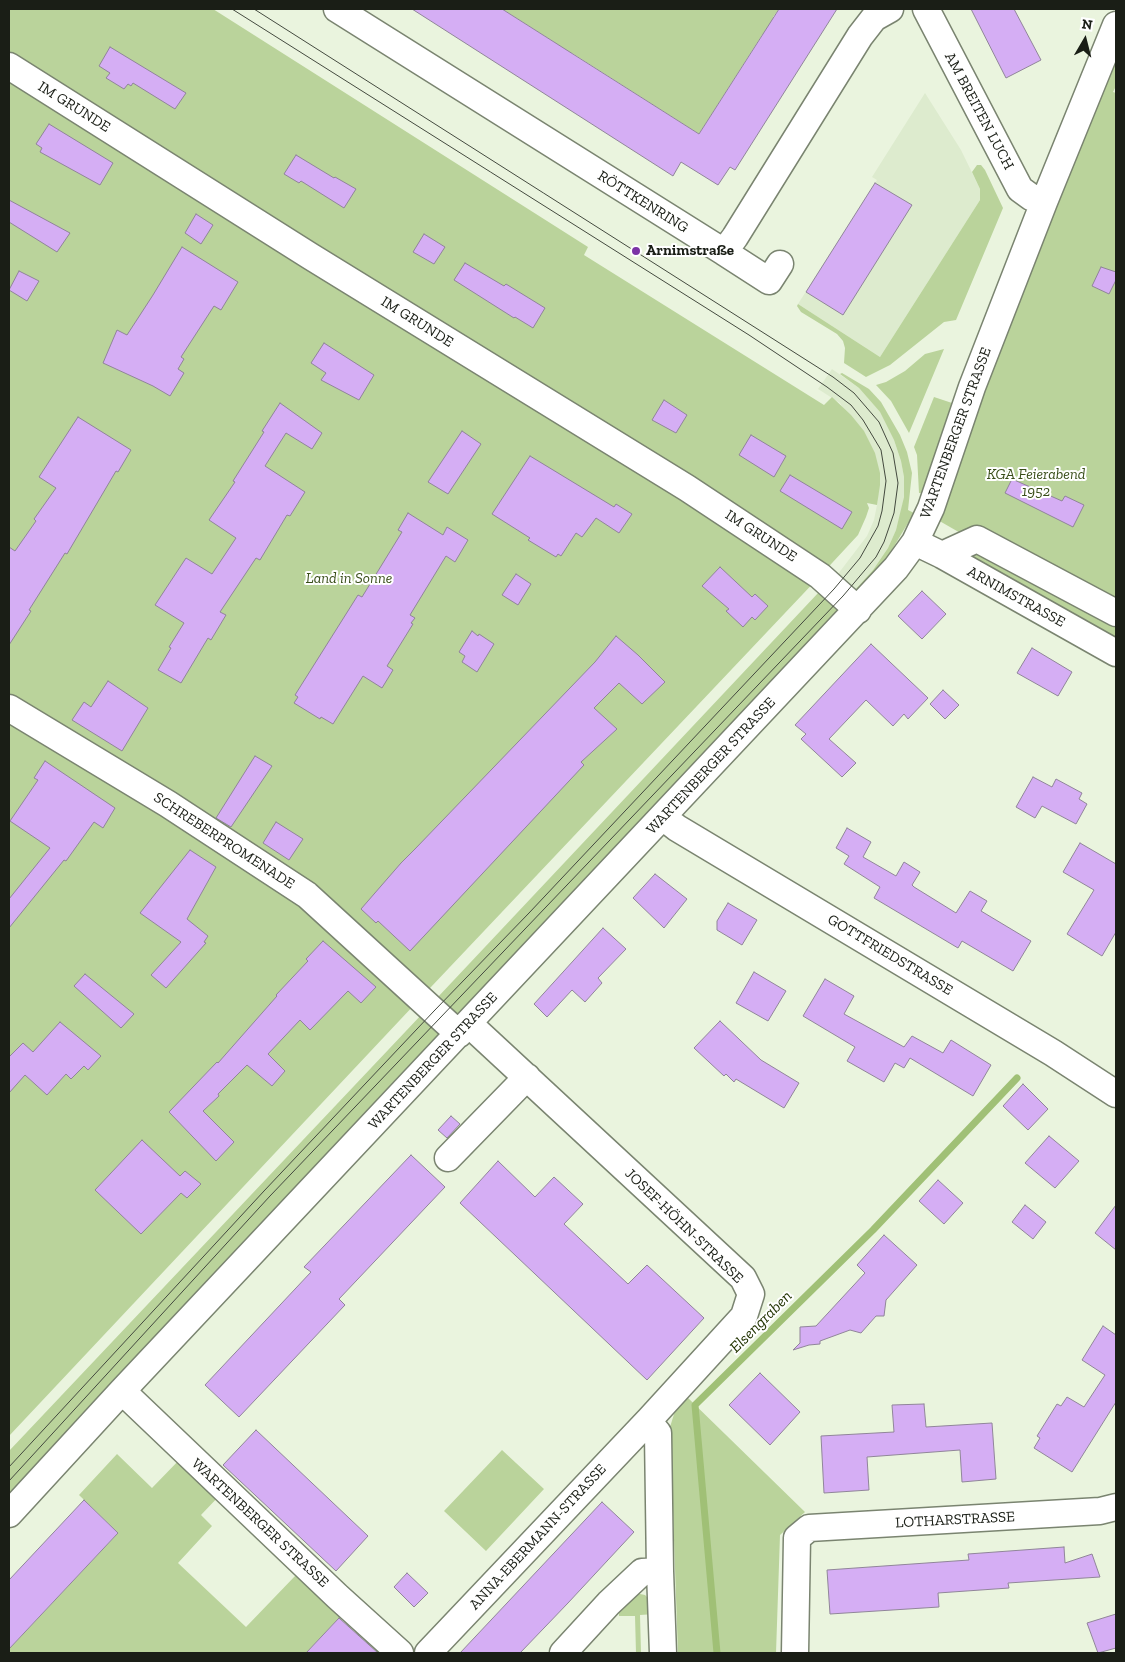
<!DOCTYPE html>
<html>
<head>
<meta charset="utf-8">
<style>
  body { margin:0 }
  #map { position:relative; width:1125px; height:1662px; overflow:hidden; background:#eaf4de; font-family:"Zilla Slab",serif }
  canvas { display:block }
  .frame { position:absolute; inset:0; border:10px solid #1a1e16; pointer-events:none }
  .north { position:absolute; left:1060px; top:15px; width:50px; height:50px; -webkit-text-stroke:4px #fff; paint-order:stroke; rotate:8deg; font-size:14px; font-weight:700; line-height:20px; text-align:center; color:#1a1e16 }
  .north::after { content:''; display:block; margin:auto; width:18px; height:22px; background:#1a1e16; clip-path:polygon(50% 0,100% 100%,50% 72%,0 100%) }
</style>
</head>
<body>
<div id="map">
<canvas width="1125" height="1662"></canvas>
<div class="frame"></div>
<div class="north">N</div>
</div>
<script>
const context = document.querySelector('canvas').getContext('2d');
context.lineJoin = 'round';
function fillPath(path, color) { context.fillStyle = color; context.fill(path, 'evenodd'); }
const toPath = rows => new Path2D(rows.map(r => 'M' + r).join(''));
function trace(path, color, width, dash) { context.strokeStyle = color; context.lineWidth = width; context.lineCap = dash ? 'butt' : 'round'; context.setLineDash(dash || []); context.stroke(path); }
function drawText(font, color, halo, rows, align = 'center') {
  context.font = font + ' "Zilla Slab",serif'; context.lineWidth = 4; context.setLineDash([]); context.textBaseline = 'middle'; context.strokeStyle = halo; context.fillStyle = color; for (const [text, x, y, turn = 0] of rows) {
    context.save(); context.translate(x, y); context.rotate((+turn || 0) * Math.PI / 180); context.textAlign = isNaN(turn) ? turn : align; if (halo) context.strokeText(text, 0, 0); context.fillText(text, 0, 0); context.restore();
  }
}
const built = toPath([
  [925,93,961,150,980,189,980,200,880,357,798,304,877,180,872,177],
  [832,369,859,388,880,412,894,440,901,461,904,477,904,497,901,513,896,530,888,548,873,570,838,609,819,592,838,574,867,536,874,520,877,505,880,473,840,403,818,389]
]);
const green = toPath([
  [9,9,213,9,588,247,584,255,824,405,832,397,851,415,864,431,875,453,880,473,880,485,877,505,867,503,869,508,866,517,858,535,820,576,431,987,9,1436],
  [502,9,779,9,773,17,777,20,762,35,699,134,572,53,570,57,554,42],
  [1116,50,1116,86,1113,92,1116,93,1116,642,964,556,963,550,997,554,936,519,988,378],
  [977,165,981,165,985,170,1003,208,956,320,944,322,890,365,866,377,844,363,845,348,843,341,837,334,801,312,797,306,798,304,880,357,980,200,980,189,972,172],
  [944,349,909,433,891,401,876,385,886,382,905,371,925,354],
  [842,373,869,389,881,402,900,435,907,452,912,473,908,510,914,513,881,568,862,592,854,591,873,570,888,548,896,530,904,497,904,477,901,461,894,440,880,412,859,388,840,374],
  [934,397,952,403,922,493,919,493,917,455,914,447],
  [819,592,838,609,838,616,462,1012,454,1014,437,998],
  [423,1013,439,1028,438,1039,416,1058,9,1493,9,1451],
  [686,1396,805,1512,780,1535,776,1653,678,1653,670,1427,675,1411],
  [502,1450,544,1489,486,1551,444,1511],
  [117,1454,152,1488,182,1457,221,1494,201,1515,212,1526,178,1563,246,1627,296,1575,342,1615,306,1653,9,1653,9,1649,118,1533,79,1495],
  [635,1593,645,1595,651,1601,655,1614,640,1615,641,1653,636,1653,635,1616,619,1616,619,1611]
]);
const stream = toPath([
  [717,1653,695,1405,873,1230,1017,1078]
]);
const building = toPath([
  [412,9,502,9,699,134,779,9,837,9,735,170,730,167,718,185,681,162,673,176,412,9],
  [971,9,1014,9,1041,60,1006,78,971,9],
  [110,47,186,93,175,109,133,83,131,86,128,84,124,89,106,78,110,73,99,66,110,47],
  [49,124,113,163,100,185,40,152,42,148,36,144,49,124],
  [296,155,334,178,335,177,356,189,344,208,301,181,299,183,284,174,296,155],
  [875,183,912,205,843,315,806,292,875,183],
  [9,200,70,233,57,252,9,222,9,200],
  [196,214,213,225,201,244,185,233,196,214],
  [424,234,445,247,434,264,413,252,424,234],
  [182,247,238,282,221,310,214,306,181,357,184,359,178,369,184,373,170,396,153,386,103,363,117,330,127,335,153,295,182,247],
  [465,263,504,286,506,284,545,308,533,328,515,317,514,318,454,280,465,263],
  [1101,267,1116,272,1116,280,1109,294,1092,286,1101,267],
  [19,271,39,281,27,301,9,290,19,271],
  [324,343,374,375,359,400,321,380,326,373,311,363,324,343],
  [664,400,687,415,676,433,652,420,664,400],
  [280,403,322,433,312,449,286,433,265,466,305,492,290,516,287,515,260,560,256,558,220,612,226,615,211,640,208,638,181,683,158,670,171,648,169,647,184,623,155,605,186,558,212,574,236,538,209,520,235,482,233,481,264,432,262,431,280,403],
  [78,417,131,450,118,472,116,471,67,554,65,553,29,610,31,611,9,645,9,547,15,551,36,521,34,519,56,488,39,477,78,417],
  [462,431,481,444,448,494,428,482,462,431],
  [751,435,786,456,774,477,739,455,751,435],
  [530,456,614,507,616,504,632,514,619,533,596,518,582,537,576,533,561,556,558,554,556,557,528,540,530,538,492,514,530,456],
  [790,475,852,512,842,529,780,491,790,475],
  [1012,479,1062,501,1065,496,1084,505,1073,527,1005,493,1012,479],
  [408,513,443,535,447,527,468,540,455,562,446,556,410,615,415,618,411,623,413,624,387,666,393,670,382,688,363,676,333,724,321,717,320,719,294,703,298,697,295,695,358,595,362,597,402,532,398,530,408,513],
  [720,567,752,597,755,594,768,606,755,620,752,617,743,627,726,611,729,609,702,586,720,567],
  [516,574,531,584,518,605,502,595,516,574],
  [922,591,946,614,922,639,898,616,922,591],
  [472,631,478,636,479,634,494,644,477,672,462,662,465,656,459,652,472,631],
  [616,636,638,655,665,682,642,704,619,683,594,708,617,729,581,762,584,765,410,951,378,921,376,923,361,909,401,863,415,849,595,662,616,636],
  [871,644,928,698,908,719,904,714,893,726,866,700,829,739,856,763,842,777,801,739,806,734,795,725,871,644],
  [1032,648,1072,672,1058,696,1017,673,1032,648],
  [108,681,148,708,122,751,72,720,84,702,91,707,108,681],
  [943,690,959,705,945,719,930,704,943,690],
  [255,756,272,766,231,827,216,818,255,756],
  [45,761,115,808,103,828,94,822,66,861,64,860,9,928,9,899,50,848,10,821,38,780,34,778,45,761],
  [1033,777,1052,787,1056,779,1082,793,1079,799,1087,804,1076,824,1042,806,1035,818,1016,807,1033,777],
  [276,822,303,839,289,860,263,843,276,822],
  [847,828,871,842,863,857,896,876,904,862,920,872,912,885,914,887,956,913,970,891,987,901,981,911,1031,941,1013,971,962,941,958,948,874,898,880,887,844,864,849,856,836,848,847,828],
  [1080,843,1116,864,1116,932,1102,956,1067,934,1094,890,1063,872,1080,843],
  [190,850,216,867,187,919,208,936,204,942,206,943,166,988,151,975,181,942,140,913,190,850],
  [655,874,687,899,664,928,633,898,655,874],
  [728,903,757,920,742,945,717,930,717,921,728,903],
  [603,928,626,949,598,978,602,983,585,1002,572,990,547,1017,534,1004,603,928],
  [323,941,376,987,361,1003,348,991,310,1030,300,1020,268,1054,285,1071,272,1086,247,1065,218,1094,219,1096,203,1111,234,1142,216,1161,169,1112,217,1062,218,1063,277,996,276,995,308,961,306,959,323,941],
  [754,972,786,991,768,1021,736,1003,754,972],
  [85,974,134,1014,121,1028,74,986,85,974],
  [825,979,854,996,844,1014,904,1047,912,1036,943,1053,951,1040,991,1065,973,1096,910,1058,904,1068,895,1063,884,1082,847,1061,855,1047,803,1016,825,979],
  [720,1021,761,1060,799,1083,784,1108,736,1079,734,1082,726,1074,724,1076,694,1048,720,1021],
  [60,1022,101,1056,88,1070,84,1066,71,1079,66,1074,47,1095,25,1075,9,1093,9,1057,23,1043,33,1052,60,1022],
  [1023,1084,1048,1109,1028,1130,1003,1106,1023,1084],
  [451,1116,460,1124,447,1138,438,1130,451,1116],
  [1049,1136,1079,1161,1055,1188,1025,1163,1049,1136],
  [142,1140,180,1176,185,1171,201,1184,187,1198,181,1193,141,1234,95,1190,142,1140],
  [411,1155,445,1187,339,1299,345,1305,239,1417,205,1385,311,1272,304,1267,411,1155],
  [498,1161,535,1197,554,1177,583,1204,564,1224,628,1284,647,1265,704,1318,647,1380,460,1203,498,1161],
  [938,1180,963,1203,944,1224,919,1201,938,1180],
  [1025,1205,1046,1222,1033,1239,1012,1222,1025,1205],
  [1116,1205,1116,1250,1095,1233,1116,1205],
  [884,1235,917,1265,886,1300,884,1316,876,1316,861,1333,850,1330,820,1341,820,1344,809,1345,793,1350,800,1343,800,1327,816,1326,865,1273,857,1265,884,1235],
  [1103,1326,1116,1335,1116,1402,1072,1472,1034,1448,1040,1438,1037,1436,1057,1404,1061,1406,1067,1397,1084,1407,1105,1375,1082,1360,1103,1326],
  [760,1373,800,1412,770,1445,729,1405,760,1373],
  [924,1404,926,1427,992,1423,996,1479,962,1482,960,1450,867,1457,869,1490,824,1493,821,1436,894,1432,892,1405,924,1404],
  [256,1430,368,1536,336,1571,223,1465,256,1430],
  [84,1500,118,1533,9,1649,9,1580,84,1500],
  [602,1502,634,1532,568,1603,520,1653,460,1653,602,1502],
  [1064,1547,1065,1563,1092,1554,1100,1577,1008,1583,1009,1588,938,1593,939,1607,830,1614,827,1570,969,1560,968,1554,1064,1547],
  [407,1573,428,1593,414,1607,394,1587,407,1573],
  [1116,1614,1116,1648,1098,1653,1087,1623,1116,1614],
  [339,1618,378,1653,306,1653,339,1618]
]);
const minor = toPath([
  [337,9,724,252,735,237,860,36,874,18,890,9],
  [926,9,1020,189,1031,197,1044,202],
  [9,66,310,256,687,488,820,576,858,610],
  [724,252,769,281,780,264],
  [915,542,942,555,1116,653],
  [942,555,977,539,1116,613],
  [9,708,168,804,307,895,459,1034],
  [663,817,677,828,1053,1053,1116,1094],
  [469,1024,743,1278,751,1294,744,1316,648,1421,658,1433,660,1571,663,1653],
  [448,1158,527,1077],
  [122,1391,337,1596,400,1653],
  [9,1514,122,1391,896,568,915,542,931,508,972,387,1044,202,1116,25],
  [428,1653,648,1421],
  [563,1653,609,1603,642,1572,660,1571],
  [795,1653,797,1538,809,1528,1100,1511,1116,1507]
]);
const tram = toPath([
  [9,1467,264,1191,434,1011,529,913,834,589,860,558,878,526,882,511,886,481,881,450,863,420,851,405,827,387,749,335,232,9],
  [9,1481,270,1196,843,596,876,557,884,542,894,513,898,483,893,453,879,422,854,393,833,377,254,9]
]);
const markers = [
  [636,251,5,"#7b33a6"]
];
const streetNames = [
  ["IM GRUNDE",74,107,32],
  ["AM BREITEN LUCH",979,111,62],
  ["RÖTTKENRING",643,202,32],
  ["IM GRUNDE",417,322,32],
  ["WARTENBERGER STRASSE",956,433,-70],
  ["IM GRUNDE",761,536,33],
  ["ARNIMSTRASSE",1016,597,29],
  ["WARTENBERGER STRASSE",711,766,-47],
  ["SCHREBERPROMENADE",224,841,33],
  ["GOTTFRIEDSTRASSE",890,955,31],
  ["WARTENBERGER STRASSE",433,1061,-47],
  ["JOSEF-HÖHN-STRASSE",684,1226,44],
  ["LOTHARSTRASSE",955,1520,-3],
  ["WARTENBERGER STRASSE",260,1523,43],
  ["ANNA-EBERMANN-STRASSE",538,1537,-47]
];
const poiNames = [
  ["Arnimstraße",646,251]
];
const parkNames = [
  ["KGA Feierabend",1036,475],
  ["1952",1036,492],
  ["Land in Sonne",349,579]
];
const waterNames = [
  ["Elsengraben",761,1322,-45]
];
fillPath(built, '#ddebce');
fillPath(green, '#bad39b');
trace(stream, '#a0c076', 7);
fillPath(building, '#d5aef4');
trace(building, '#908599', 1);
trace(minor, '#7a8470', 29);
trace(minor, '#fff', 26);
trace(tram, '#444a3f', 1);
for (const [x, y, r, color] of markers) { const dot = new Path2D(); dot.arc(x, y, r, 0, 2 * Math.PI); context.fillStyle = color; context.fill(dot); trace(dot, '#fff', 2); }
drawText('15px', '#1a1e16', '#fff', streetNames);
drawText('bold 15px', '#1a1e16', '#fff', poiNames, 'left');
drawText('italic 15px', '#384d18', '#fff', parkNames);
drawText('italic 16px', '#213300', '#fff', waterNames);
</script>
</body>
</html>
